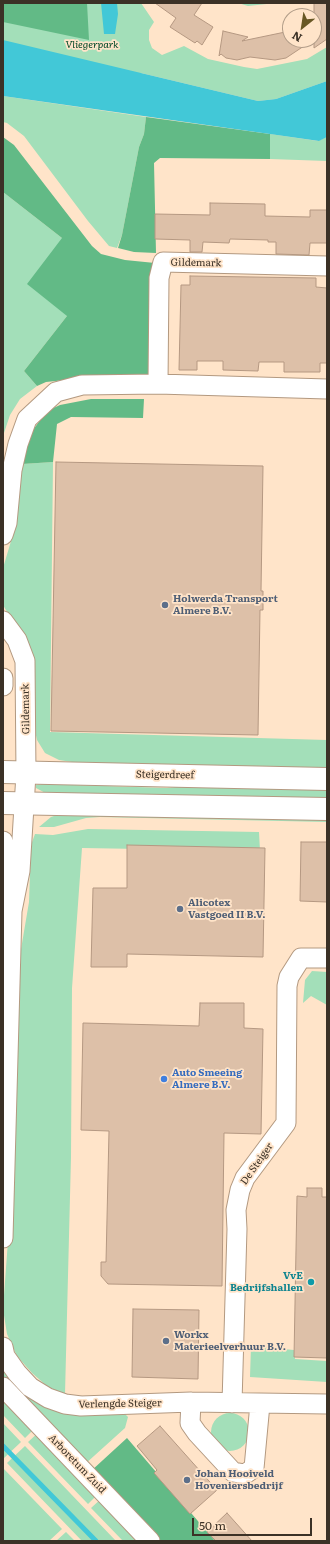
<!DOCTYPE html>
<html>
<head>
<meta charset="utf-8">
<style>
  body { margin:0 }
  #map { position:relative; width:330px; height:1544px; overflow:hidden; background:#ffe4c9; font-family:Literata,serif }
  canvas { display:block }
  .frame { position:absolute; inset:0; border:4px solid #3b3126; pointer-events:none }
  .north { position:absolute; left:282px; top:8px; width:40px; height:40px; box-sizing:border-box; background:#ffe4c9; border:1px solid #b19c88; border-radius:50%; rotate:210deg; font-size:11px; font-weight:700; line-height:16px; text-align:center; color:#3b3126 }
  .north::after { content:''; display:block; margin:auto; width:14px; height:18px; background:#685724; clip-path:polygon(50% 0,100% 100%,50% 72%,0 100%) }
  .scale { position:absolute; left:192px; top:1518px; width:120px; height:18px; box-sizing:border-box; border:2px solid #3b3126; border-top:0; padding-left:5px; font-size:12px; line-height:14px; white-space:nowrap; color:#3b3126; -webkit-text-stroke:3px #ffe4c9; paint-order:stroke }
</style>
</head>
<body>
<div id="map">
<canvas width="330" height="1544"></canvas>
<div class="frame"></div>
<div class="north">N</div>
<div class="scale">50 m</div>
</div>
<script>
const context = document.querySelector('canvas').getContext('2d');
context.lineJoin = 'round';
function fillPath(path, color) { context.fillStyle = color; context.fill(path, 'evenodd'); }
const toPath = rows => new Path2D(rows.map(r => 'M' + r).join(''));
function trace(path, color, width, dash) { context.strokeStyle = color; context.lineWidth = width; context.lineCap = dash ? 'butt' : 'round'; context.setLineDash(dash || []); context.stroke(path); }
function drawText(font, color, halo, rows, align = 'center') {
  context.font = font + ' Literata,serif'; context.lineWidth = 3.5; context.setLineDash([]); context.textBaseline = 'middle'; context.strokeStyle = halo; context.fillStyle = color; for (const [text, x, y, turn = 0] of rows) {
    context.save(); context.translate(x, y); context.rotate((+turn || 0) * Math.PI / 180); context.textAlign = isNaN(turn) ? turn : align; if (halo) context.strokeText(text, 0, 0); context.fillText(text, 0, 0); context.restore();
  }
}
const green = toPath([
  [3,3,141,3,154,22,149,30,149,40,152,48,162,55,184,46,208,59,244,67,257,69,307,59,327,47,327,81,276,99,258,101,141,73,3,74],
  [238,3,276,3,248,6],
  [3,96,146,117,144,134,139,147,122,235,117,248,109,246,88,221,24,136,7,123,3,122],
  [270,134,318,141,327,137,327,161,270,159],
  [3,192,62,238,67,316,24,371,37,386,20,399,10,415,4,433,3,448],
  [53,462,50,732,327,740,327,775,72,762,59,760,45,753,37,740,10,617,3,605,3,568,17,521,22,464],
  [223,782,327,784,327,805,51,796,36,788,36,785,43,784,167,788],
  [63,813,327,814,327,822,100,817,86,818,54,827,39,827,51,817],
  [88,829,259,832,260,851,82,848,72,988,71,1157,65,1394,48,1387,32,1373,17,1356,7,1334,3,1309,12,1186,17,973,29,902,31,845,35,834,53,835],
  [312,971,327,972,327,1005,311,996,303,1003,305,980],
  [251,1346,294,1350,295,1359,327,1361,327,1382,250,1377],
  [3,1368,14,1384,24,1394,56,1411,75,1415,124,1413,128,1417,125,1428,84,1465,3,1378],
  [3,1394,35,1428,25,1438,3,1415],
  '211 1432a19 19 0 1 1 38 0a19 19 0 1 1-38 0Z',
  [3,1423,21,1442,3,1459],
  [39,1432,98,1494,88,1504,28,1442],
  [25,1446,116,1541,117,1541,82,1541,7,1463],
  [3,1468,62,1529,49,1541,3,1541],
  [102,1498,143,1541,123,1541,91,1508],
  [66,1532,75,1541,56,1541]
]);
const forest = toPath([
  [3,3,87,3,89,40,3,22],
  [146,117,270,134,270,159,160,158,154,163,156,253,134,252,118,248,122,235,139,147,144,134],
  [3,137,14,145,92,246,101,254,125,260,155,263,149,376,75,379,46,382,37,386,24,371,67,316,27,284,62,238,3,192],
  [91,399,144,399,143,418,71,417,57,424,53,462,22,464,27,438,47,411,60,405],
  [127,1438,215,1541,158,1541,91,1471]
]);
const water = toPath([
  [101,3,117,3,118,14,115,34,104,34],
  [3,40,258,101,276,99,327,81,327,137,319,141,3,96]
]);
const stream = toPath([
  [3,1446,96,1541]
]);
const building = toPath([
  [155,3,202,3,194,15,213,27,202,45,197,41,195,43,170,27,176,18,155,3],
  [314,3,327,3,327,39,314,48,314,3],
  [223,31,248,37,242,41,290,31,290,40,313,40,286,58,275,60,250,57,237,60,226,58,221,54,219,56,223,31],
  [210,203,265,204,265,216,310,217,310,210,327,210,327,243,310,243,309,255,276,254,276,242,268,242,268,240,230,239,229,243,203,242,202,252,190,252,190,240,155,239,155,214,210,215,210,203],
  [190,276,316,278,316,287,327,288,327,363,320,363,320,372,284,372,284,362,259,362,258,371,223,370,223,361,197,361,197,370,179,370,181,285,190,285,190,276],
  [56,462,263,466,261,591,263,591,263,610,260,610,258,735,51,731,56,462],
  [301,842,327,842,327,902,300,901,301,842],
  [127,845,265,848,263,957,127,954,127,967,91,967,93,888,127,888,127,845],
  [200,1003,244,1003,244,1028,263,1029,261,1134,224,1133,222,1286,108,1284,101,1276,101,1262,106,1262,109,1131,81,1130,83,1023,199,1026,200,1003],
  [307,1188,322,1188,322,1197,327,1197,327,1358,294,1357,297,1196,307,1197,307,1188],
  [133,1309,199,1310,198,1379,132,1377,133,1309],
  [160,1426,217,1490,190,1514,154,1473,157,1470,137,1446,160,1426],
  [227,1513,252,1541,216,1541,207,1532,227,1513]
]);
const street = toPath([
  [327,266,163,262,159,278,158,384,327,389],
  [3,535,7,523,12,470,18,444,27,419,56,392,82,385,158,384],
  [3,621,17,640,25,661,26,774,20,871,12,911,3,1238],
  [3,678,3,686],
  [3,841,4,873,11,903],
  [3,1347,5,1356,17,1373,30,1387,48,1398,65,1404,81,1406,191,1402,327,1404],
  [3,1387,150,1541],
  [191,1402,190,1423,197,1433,233,1472,245,1474,254,1468,260,1404],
  [232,1403,237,1229,236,1210,240,1190,245,1178,286,1123,287,986,289,977,301,958,327,958]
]);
const secondary = toPath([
  [3,772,327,779],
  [3,803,327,809]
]);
const markers = [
  [165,605,4,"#5c6f8a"],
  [180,909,4,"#5c6f8a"],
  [164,1079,4,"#3f7fe0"],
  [311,1282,4,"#0f9aa8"],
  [166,1341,4,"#5c6f8a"],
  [187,1480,4,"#5c6f8a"]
];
const parkNames = [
  ["Vliegerpark",92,45]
];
const streetNames = [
  ["Gildemark",196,263,1],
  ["Gildemark",26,709,-91],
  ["Steigerdreef",165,775,1],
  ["De Steiger",257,1164,-55],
  ["Verlengde Steiger",120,1404,-1],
  ["Arboretum Zuid",77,1464,46]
];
const serviceNames = [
  ["Holwerda Transport",173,599],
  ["Almere B.V.",173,611],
  ["Alicotex",188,903],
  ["Vastgoed II B.V.",188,915],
  ["Workx",174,1335],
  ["Materieelverhuur B.V.",174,1347],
  ["Johan Hooiveld",195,1474],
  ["Hoveniersbedrijf",195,1486]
];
const shopNames = [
  ["Auto Smeeing",172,1073],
  ["Almere B.V.",172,1085]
];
const cultureNames = [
  ["VvE",303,1276],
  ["Bedrijfshallen",303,1288]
];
fillPath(green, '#a3dfb9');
fillPath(forest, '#62ba86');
fillPath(water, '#42c8d7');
trace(stream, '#42c8d7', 5);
fillPath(building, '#ddc0a8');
trace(building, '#b59882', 1);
trace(street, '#b39980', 21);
trace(secondary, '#b39980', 24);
trace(street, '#fff', 19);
trace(secondary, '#fff', 22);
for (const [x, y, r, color] of markers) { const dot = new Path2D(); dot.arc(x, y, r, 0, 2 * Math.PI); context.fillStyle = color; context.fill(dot); trace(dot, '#ffe4c9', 1.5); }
drawText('italic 10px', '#004827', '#ffe4c9', parkNames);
drawText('10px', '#3b3126', '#ffe4c9', streetNames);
drawText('bold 10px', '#4e5e75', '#ffe4c9', serviceNames, 'left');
drawText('bold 10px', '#366cbe', '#ffe4c9', shopNames, 'left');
drawText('bold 10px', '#0d838f', '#ffe4c9', cultureNames, 'right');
</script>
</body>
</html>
